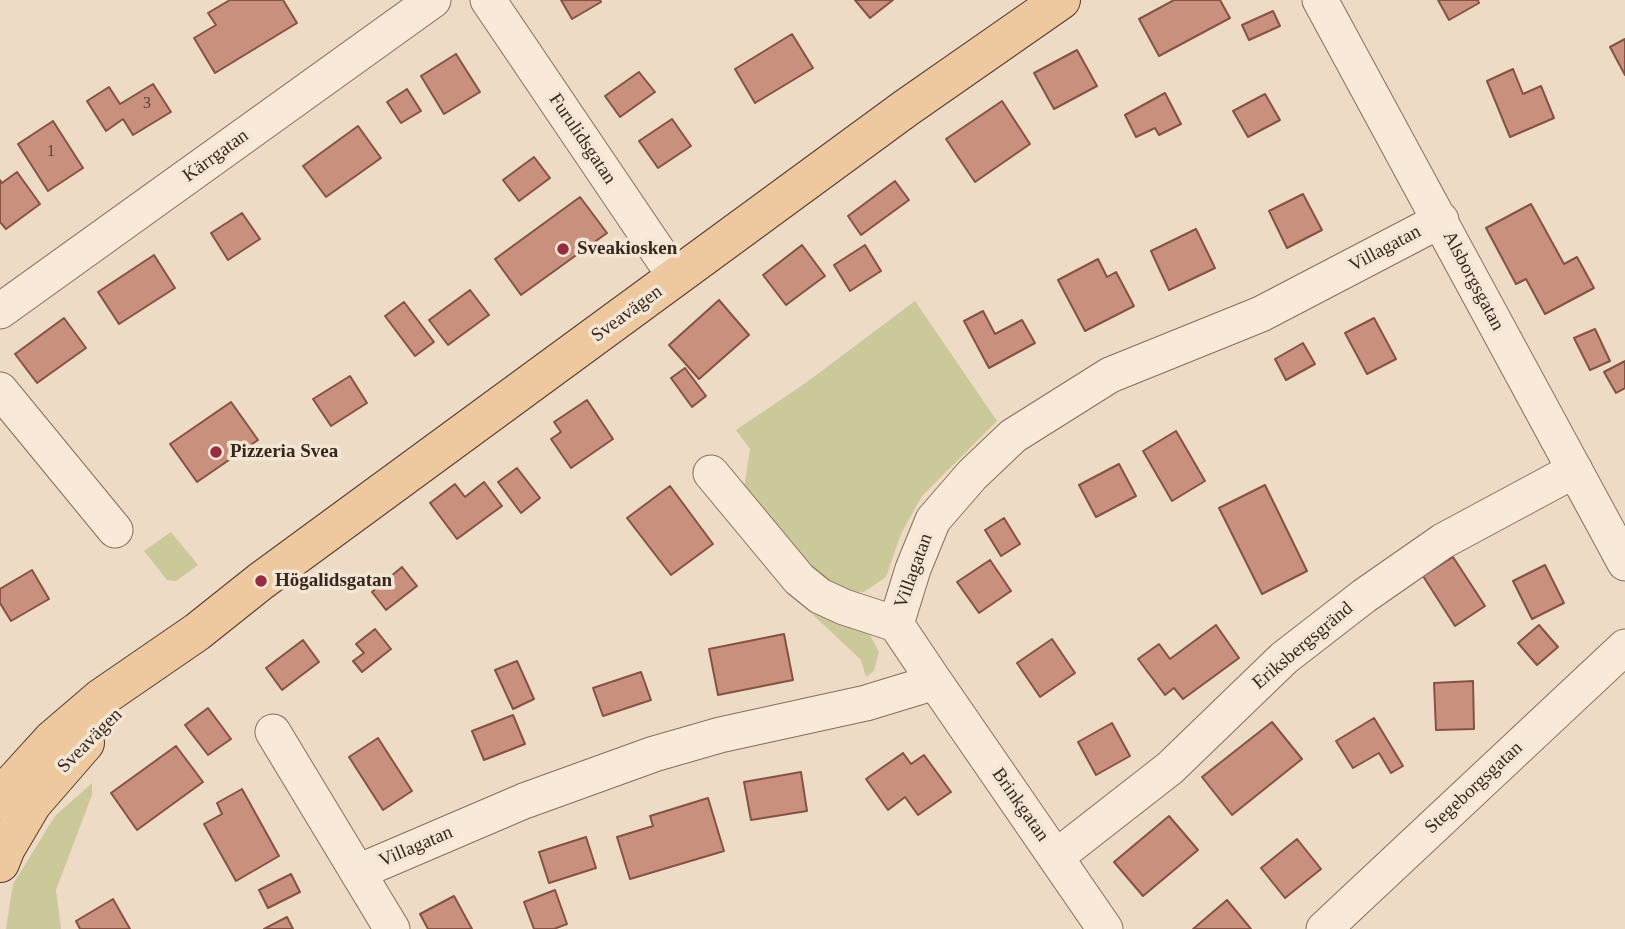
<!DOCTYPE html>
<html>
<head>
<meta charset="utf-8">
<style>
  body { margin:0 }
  canvas { display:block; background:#eddbc6 }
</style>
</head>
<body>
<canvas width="1625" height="929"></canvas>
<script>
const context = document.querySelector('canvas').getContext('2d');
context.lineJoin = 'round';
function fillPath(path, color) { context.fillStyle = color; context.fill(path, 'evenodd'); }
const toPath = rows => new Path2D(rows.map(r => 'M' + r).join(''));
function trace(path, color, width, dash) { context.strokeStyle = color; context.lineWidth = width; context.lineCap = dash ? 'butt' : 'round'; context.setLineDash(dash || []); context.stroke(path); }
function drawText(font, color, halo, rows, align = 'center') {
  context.font = font + ' Georgia,serif'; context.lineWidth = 7; context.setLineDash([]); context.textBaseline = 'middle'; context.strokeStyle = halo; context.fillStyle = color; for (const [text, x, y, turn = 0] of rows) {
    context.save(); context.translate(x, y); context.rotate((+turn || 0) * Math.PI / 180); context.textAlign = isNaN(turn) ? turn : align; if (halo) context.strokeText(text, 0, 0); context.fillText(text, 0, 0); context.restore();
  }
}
const green = toPath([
  [915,301,997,421,922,496,901,534,886,577,864,592,835,591,809,571,744,488,750,449,736,430,807,382],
  [171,532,198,565,176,581,167,580,144,551],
  [809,611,855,622,870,635,879,652,874,671,866,677,861,660],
  [92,783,92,795,56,890,61,929,6,929,13,884,55,816]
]);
const building = toPath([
  [230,0,283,0,297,23,215,73,194,38,216,25,208,13,230,0],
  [561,0,600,0,601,2,572,19,561,0],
  [855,0,893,0,870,18,855,0],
  [1174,0,1220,0,1230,18,1159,56,1139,19,1174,0],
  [1438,0,1478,0,1479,3,1449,20,1438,0],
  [1273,11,1280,26,1249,40,1242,25,1273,11],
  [792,34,813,68,755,103,735,69,792,34],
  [1625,39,1625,75,1610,47,1625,39],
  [1077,50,1097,86,1054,109,1034,73,1077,50],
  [456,54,480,92,444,114,421,76,456,54],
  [1513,69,1523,94,1541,86,1554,118,1510,137,1487,81,1513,69],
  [639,72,655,92,620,117,605,96,639,72],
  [153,84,171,112,133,135,123,119,106,131,87,101,109,87,120,104,153,84],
  [407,89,421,111,401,123,387,102,407,89],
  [1165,93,1181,124,1159,135,1155,128,1136,137,1125,115,1165,93],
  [1265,94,1280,120,1248,137,1233,111,1265,94],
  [1002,101,1030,144,975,182,946,139,1002,101],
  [672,119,691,146,658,168,639,141,672,119],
  [53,121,83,168,48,191,18,144,53,121],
  [358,126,381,158,326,197,303,166,358,126],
  [534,157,550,178,519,201,503,180,534,157],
  [17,172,40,204,6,229,0,222,0,180,2,183,17,172],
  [895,181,909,200,861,235,848,216,895,181],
  [1303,194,1322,230,1287,248,1269,211,1303,194],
  [580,197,607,233,521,295,495,259,580,197],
  [1531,204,1564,264,1577,257,1594,288,1545,314,1526,279,1516,284,1486,228,1531,204],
  [242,213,260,239,228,260,211,233,242,213],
  [1196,229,1215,268,1169,290,1151,251,1196,229],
  [802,245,825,276,786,305,763,275,802,245],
  [865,245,881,271,850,291,834,265,865,245],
  [154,255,175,288,119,324,98,292,154,255],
  [1098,259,1107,277,1116,272,1134,306,1085,331,1058,280,1098,259],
  [470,290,489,315,448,345,429,320,470,290],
  [719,300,749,335,699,379,669,345,719,300],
  [404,302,434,342,415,356,385,316,404,302],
  [983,311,995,334,1022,320,1035,343,989,368,964,321,983,311],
  [64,318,86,348,37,383,15,354,64,318],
  [1374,318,1396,359,1367,374,1345,333,1374,318],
  [1595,329,1610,361,1590,370,1574,338,1595,329],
  [1303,343,1315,364,1286,380,1275,359,1303,343],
  [1625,361,1625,388,1616,393,1604,372,1625,361],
  [685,368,706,396,692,407,671,378,685,368],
  [350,376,367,403,331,426,313,399,350,376],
  [587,400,613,439,571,468,551,439,561,432,554,422,587,400],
  [231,402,258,440,197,482,170,444,231,402],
  [1176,431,1205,481,1172,501,1143,451,1176,431],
  [1119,464,1136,496,1096,517,1079,485,1119,464],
  [517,468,540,498,521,513,498,482,517,468],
  [484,482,502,506,457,539,430,503,455,484,465,497,484,482],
  [1265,485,1307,571,1262,594,1219,508,1265,485],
  [670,486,713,544,671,575,627,518,670,486],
  [1004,518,1020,544,1001,556,985,530,1004,518],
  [1453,557,1485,606,1455,626,1423,576,1453,557],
  [990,560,1011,591,979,613,957,582,990,560],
  [1545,565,1564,603,1532,619,1513,581,1545,565],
  [402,567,417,586,386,610,372,592,402,567],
  [32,570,49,599,11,621,0,603,0,589,32,570],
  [1216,625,1239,658,1183,699,1174,688,1165,695,1138,659,1159,644,1170,659,1216,625],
  [1539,625,1558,647,1537,665,1518,643,1539,625],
  [375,629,391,649,362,672,353,661,364,653,356,644,375,629],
  [784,634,793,680,718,695,709,649,784,634],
  [1052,639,1075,673,1040,697,1017,663,1052,639],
  [303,640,319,662,282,690,266,668,303,640],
  [517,661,534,699,513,709,495,670,517,661],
  [641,672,651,700,603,716,593,688,641,672],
  [1473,681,1474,729,1436,730,1434,683,1473,681],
  [208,708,231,739,208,755,185,725,208,708],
  [513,715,525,744,484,760,472,731,513,715],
  [1374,718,1403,766,1391,773,1379,753,1353,768,1336,741,1374,718],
  [1272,722,1302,759,1232,815,1202,777,1272,722],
  [1112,723,1130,756,1096,775,1078,742,1112,723],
  [378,738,412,791,383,810,349,757,378,738],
  [176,746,203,782,137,830,111,793,176,746],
  [903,753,911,764,924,755,951,792,918,815,905,797,888,810,866,779,903,753],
  [801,772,807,811,751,820,744,782,801,772],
  [242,789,279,856,236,881,204,824,222,814,217,803,242,789],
  [708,798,724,851,630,879,617,837,653,826,650,816,708,798],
  [1169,816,1198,850,1143,896,1114,862,1169,816],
  [586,837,596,868,549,883,539,852,586,837],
  [1297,839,1321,869,1285,898,1261,868,1297,839],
  [291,874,300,892,268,908,259,890,291,874],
  [555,890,567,924,554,929,534,929,524,902,555,890],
  [454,896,472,929,428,929,420,914,454,896],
  [113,899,130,929,80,929,76,921,113,899],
  [1227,900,1251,929,1193,929,1227,900],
  [287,917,293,929,264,929,287,917]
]);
const minor = toPath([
  [488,0,676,278],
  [1320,0,1625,563],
  [0,311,433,0],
  [0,390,115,530],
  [711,473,799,579,820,596,844,607,896,624],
  [935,682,1105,929],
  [273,732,392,929],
  [1056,857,1170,768,1284,658,1364,596,1443,541,1575,470],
  [358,872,524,801,654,754,720,735,866,703,935,682,896,624,913,569,933,520,972,475,1013,436,1110,375,1261,314,1441,220],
  [1324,929,1625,647]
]);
const major = toPath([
  [0,801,11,785,52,740,101,698,197,632,261,581,906,108,1061,0],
  [0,863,6,848,32,804,85,743]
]);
const markers = [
  [563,249,7,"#942e3f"],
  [216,452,7,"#942e3f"],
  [261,581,7,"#942e3f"]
];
const numberNames = [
  ["3",147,104],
  ["1",51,152]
];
const streetNames = [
  ["Furulidsgatan",582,139,56],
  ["Kärrgatan",216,156,-36],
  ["Villagatan",1385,249,-28],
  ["Alsborgsgatan",1473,281,62],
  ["Sveavägen",627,314,-36],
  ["Villagatan",914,571,-70],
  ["Eriksbergsgränd",1303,646,-40],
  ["Sveavägen",90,741,-45],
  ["Stegeborgsgatan",1474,788,-43],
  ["Brinkgatan",1020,805,55],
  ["Villagatan",416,847,-23]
];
const poiNames = [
  ["Sveakiosken",577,249],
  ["Pizzeria Svea",230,452],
  ["Högalidsgatan",275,581]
];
fillPath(green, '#cbc89a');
fillPath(building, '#c9907d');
trace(building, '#855243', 2);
trace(minor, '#876c5c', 37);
trace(major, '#553b30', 40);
trace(minor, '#f8e9d9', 35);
trace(major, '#eec99f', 38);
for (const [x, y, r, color] of markers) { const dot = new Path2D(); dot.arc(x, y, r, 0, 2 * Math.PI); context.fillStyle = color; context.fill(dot); trace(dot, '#f4e6d5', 2.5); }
drawText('16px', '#5c4136', null, numberNames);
drawText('19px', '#38271f', '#f4e6d5', streetNames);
drawText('bold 19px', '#38271f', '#f4e6d5', poiNames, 'left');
</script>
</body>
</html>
